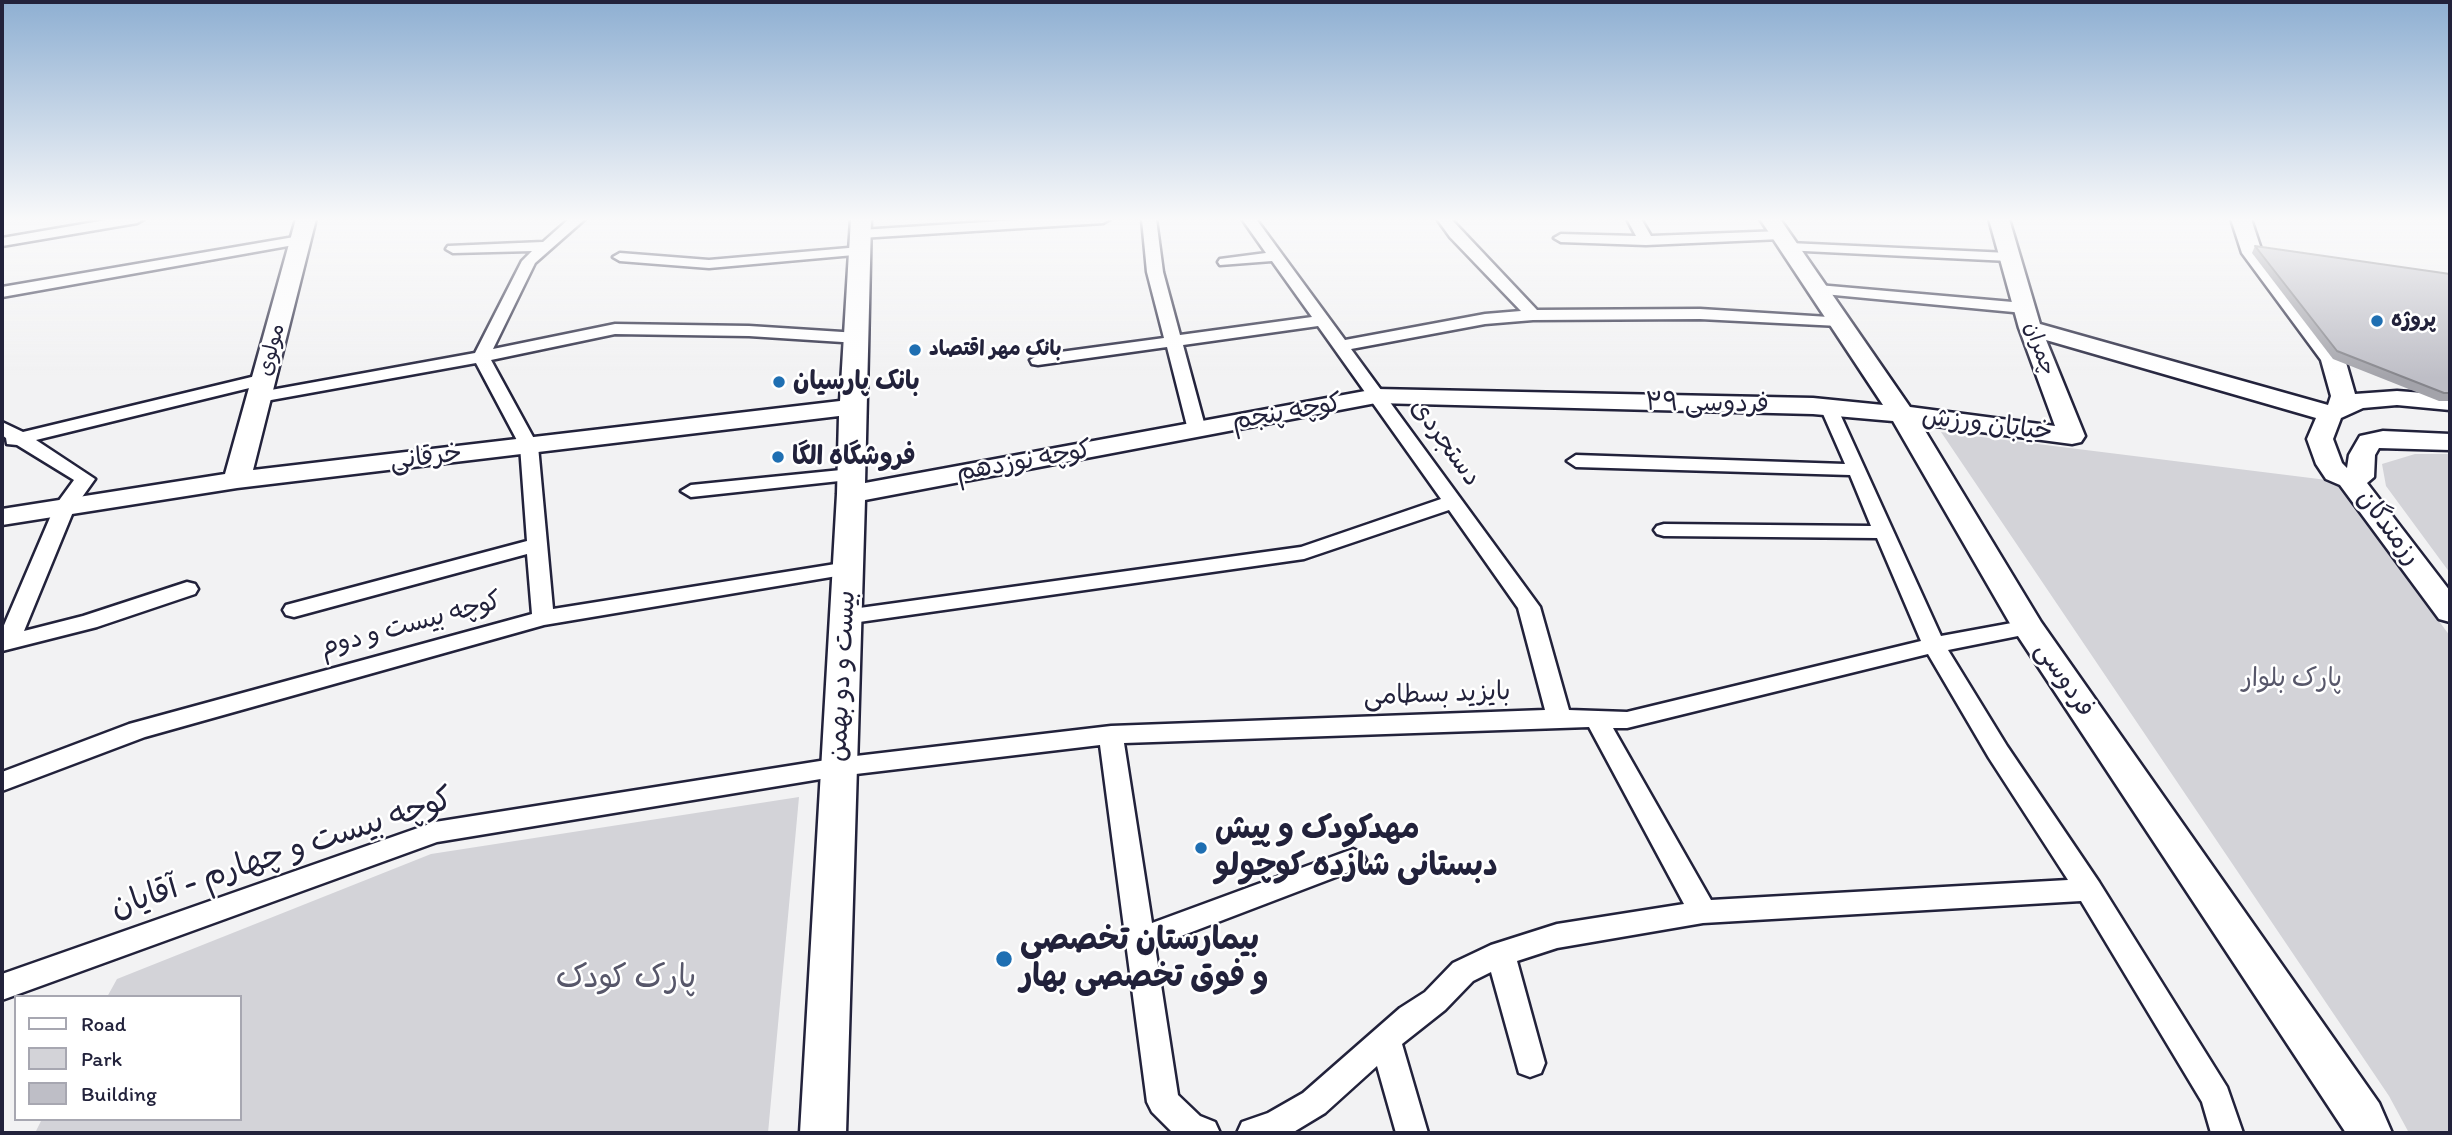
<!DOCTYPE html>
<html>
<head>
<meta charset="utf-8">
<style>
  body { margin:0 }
  #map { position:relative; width:2452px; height:1135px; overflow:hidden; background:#f2f2f3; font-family:Itim,sans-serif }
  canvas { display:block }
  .frame { position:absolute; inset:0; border:4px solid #22223b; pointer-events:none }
  .legend { position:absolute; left:14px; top:995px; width:228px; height:126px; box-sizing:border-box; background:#fff; border:2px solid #a7a7b1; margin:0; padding:9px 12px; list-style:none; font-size:21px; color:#22223b }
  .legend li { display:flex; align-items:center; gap:14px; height:35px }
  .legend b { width:35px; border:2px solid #a7a7b1 }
</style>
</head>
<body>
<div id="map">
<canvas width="2452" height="1135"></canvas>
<div class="frame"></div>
<ul class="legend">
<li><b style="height:9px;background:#fff"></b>Road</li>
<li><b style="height:19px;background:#d3d3d8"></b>Park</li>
<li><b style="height:19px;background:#bebec6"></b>Building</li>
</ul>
</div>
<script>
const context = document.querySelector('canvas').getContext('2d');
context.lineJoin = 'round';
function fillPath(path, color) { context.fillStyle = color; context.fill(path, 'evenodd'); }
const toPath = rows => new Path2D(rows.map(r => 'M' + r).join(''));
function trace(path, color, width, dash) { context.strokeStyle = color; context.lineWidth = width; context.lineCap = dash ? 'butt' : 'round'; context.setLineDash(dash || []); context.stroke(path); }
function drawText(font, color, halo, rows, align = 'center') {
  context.font = font + ' Itim,"Playpen Sans Arabic",sans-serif'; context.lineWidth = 5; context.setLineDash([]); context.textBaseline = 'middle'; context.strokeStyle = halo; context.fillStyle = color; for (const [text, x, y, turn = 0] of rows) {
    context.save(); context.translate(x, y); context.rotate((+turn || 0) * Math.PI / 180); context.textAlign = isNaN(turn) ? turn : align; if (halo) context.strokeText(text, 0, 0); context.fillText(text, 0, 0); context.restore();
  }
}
const green = toPath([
  [1941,432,2335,481,2450,636,2450,1133,2409,1133,2389,1096],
  [2415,454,2450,454,2450,573,2386,486,2382,464],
  [799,797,768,1133,35,1133,42,1119,240,1119,240,997,107,997,117,979,431,854]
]);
const street = toPath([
  [112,219,144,219,137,223,2,246,2,238,112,219],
  [569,219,585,219,535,263,493,349,615,324,749,326,858,333,866,338,858,343,749,336,615,334,491,360,538,446,553,609,848,562,855,563,859,568,855,573,544,625,145,737,2,791,2,772,129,724,532,614,527,554,294,617,286,615,283,610,286,605,527,541,520,446,476,363,260,402,251,397,260,392,475,353,522,261,532,251,453,253,446,249,448,246,543,242,569,219],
  [1033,219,1110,219,1103,223,860,238,853,234,860,230,1033,219],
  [1142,219,1156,219,1163,272,1180,335,1312,317,1272,261,1220,265,1218,262,1220,259,1266,253,1242,219,1256,219,1345,340,1485,314,1521,311,1450,237,1437,219,1451,219,1537,310,1700,309,1845,318,1847,321,1839,326,1700,319,1533,320,1485,324,1351,349,1540,607,1569,710,1627,712,1921,641,1877,538,1664,536,1657,534,1654,530,1657,526,1664,524,1871,526,1850,475,1576,467,1567,461,1576,455,1845,464,1820,407,1823,403,1835,403,1941,636,2028,620,2036,622,2039,627,2036,632,2028,634,1948,650,2007,746,2099,882,2227,1087,2243,1133,2211,1133,2202,1102,2081,901,1703,923,1557,948,1517,961,1545,1063,1541,1073,1530,1077,1519,1073,1491,972,1473,981,1445,1010,1402,1044,1428,1133,1396,1133,1377,1066,1325,1113,1292,1133,1237,1133,1242,1122,1268,1113,1303,1093,1400,1008,1425,992,1453,963,1491,945,1557,924,1684,904,1589,727,1124,743,1152,923,1353,849,1362,853,1366,860,1362,867,1155,946,1178,1095,1200,1116,1215,1122,1220,1133,1173,1133,1152,1112,1147,1102,1100,745,839,776,437,842,2,1000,2,974,435,822,839,758,1111,726,1545,710,1518,608,1449,510,1304,559,845,624,837,622,834,617,837,612,845,610,1301,547,1441,499,1318,326,1183,345,1206,430,1197,435,1188,430,1167,347,1038,365,1032,364,1030,360,1038,355,1164,338,1147,272,1142,219],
  [1928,654,1989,758,2068,880,1711,900,1613,728,1627,728,1928,654],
  [1627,219,1641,219,1651,236,1781,231,1788,235,1781,239,1646,245,1561,242,1554,238,1561,234,1636,236,1627,219],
  [300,236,305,237,307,240,305,243,2,297,2,287,300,236],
  [1789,243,2009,253,2016,257,2009,261,1784,250,1782,247,1789,243],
  [860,247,867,251,865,254,709,268,620,261,613,257,620,253,709,260,860,247],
  [1818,285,2024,303,2032,308,2024,313,1813,293,1810,290,1813,287,1818,285],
  [264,374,270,375,273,379,270,383,36,440,95,479,75,507,24,631,83,616,187,582,195,584,198,589,195,594,97,627,2,651,2,630,55,506,74,480,17,445,7,444,6,438,2,435,2,422,23,432,264,374],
  [851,469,861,475,858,479,691,497,681,491,691,485,851,469]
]);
const secondary = toPath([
  [296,219,316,219,253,470,840,401,851,219,871,219,865,483,1376,389,1813,398,1883,405,1760,219,1780,219,1910,407,2055,426,2019,328,1989,219,2009,219,2040,324,2328,405,2331,396,2321,360,2242,253,2231,219,2251,219,2262,252,2345,359,2355,394,2397,391,2450,395,2450,410,2397,405,2363,408,2341,418,2333,439,2342,463,2347,468,2349,455,2360,436,2383,431,2450,434,2450,450,2379,448,2375,455,2374,477,2367,483,2450,591,2450,622,2439,619,2340,485,2326,479,2316,464,2307,439,2316,418,2046,340,2085,436,2081,442,2072,444,1921,424,2041,622,2379,1103,2392,1133,2346,1133,2012,627,1893,421,1813,414,1376,403,865,500,846,1133,800,1133,837,494,839,416,237,488,2,525,2,509,225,474,296,219]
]);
const wall = toPath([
  [2255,246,2450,274,2450,401,2439,401,2333,359,2252,253]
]);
const building = toPath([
  [2255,246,2450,274,2450,393,2444,393,2337,351,2255,246]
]);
const markers = [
  [2377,321,7,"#1f6fb2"],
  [915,350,7,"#1f6fb2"],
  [779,382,7,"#1f6fb2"],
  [778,457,7,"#1f6fb2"],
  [1201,848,7,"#1f6fb2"],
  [1004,959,9,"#1f6fb2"]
];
const farPoinames = [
  ["پروژه",2391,321],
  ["بانک مهر اقتصاد",929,350]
];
const farStreetnames = [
  ["چمران",2039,349,70],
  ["مولوی",272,350,-75]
];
const poiNames = [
  ["بانک پارسیان",793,382],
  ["فروشگاه الگا",792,457]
];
const streetNames = [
  ["فردوسی ۲۹",1707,404,1],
  ["کوچه پنجم",1287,413,-10],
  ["خیابان ورزش",1987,425,7],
  ["دستجردی",1445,443,54],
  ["خرقانی",426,458,-7],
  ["کوچه نوزدهم",1024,462,-10],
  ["رزمندگان",2388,528,53],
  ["کوچه بیست و دوم",411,625,-15],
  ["بیست و دو بهمن",843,676,-87],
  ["فردوسی",2064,680,56],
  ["بایزید بسطامی",1437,695,-2]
];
const parkNames = [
  ["پارک بلوار",2292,679]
];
const nearPoinames = [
  ["مهدکودک و پیش",1215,830],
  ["دبستانی شازده کوچولو",1215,867],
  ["بیمارستان تخصصی",1020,941],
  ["و فوق تخصصی بهار",1020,978]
];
const nearStreetnames = [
  ["کوچه بیست و چهارم - آقایان",282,854,-18]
];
const nearParknames = [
  ["پارک کودک",626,979]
];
fillPath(green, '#d3d3d8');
trace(street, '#22223b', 5);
trace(secondary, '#22223b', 5);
fillPath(street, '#fff');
fillPath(secondary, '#fff');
fillPath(wall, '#a3a3aa');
fillPath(building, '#bebec6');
trace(building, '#85858b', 2);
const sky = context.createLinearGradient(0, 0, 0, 378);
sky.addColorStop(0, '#8eafd2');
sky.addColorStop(0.58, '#f9f9fa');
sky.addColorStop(1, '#f9f9fa00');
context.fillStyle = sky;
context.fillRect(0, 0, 2452, 378);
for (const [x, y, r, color] of markers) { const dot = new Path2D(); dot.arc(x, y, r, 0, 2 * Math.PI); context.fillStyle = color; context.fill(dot); trace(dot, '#fff', 2.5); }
drawText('bold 21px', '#22223b', '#fff', farPoinames, 'left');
drawText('21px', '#22223b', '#fff', farStreetnames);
drawText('bold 26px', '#22223b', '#fff', poiNames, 'left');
drawText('26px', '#22223b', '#fff', streetNames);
drawText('26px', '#57576a', '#fff', parkNames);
drawText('bold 32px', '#22223b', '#fff', nearPoinames, 'left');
drawText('32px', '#22223b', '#fff', nearStreetnames);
drawText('32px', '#57576a', '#fff', nearParknames);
</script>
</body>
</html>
